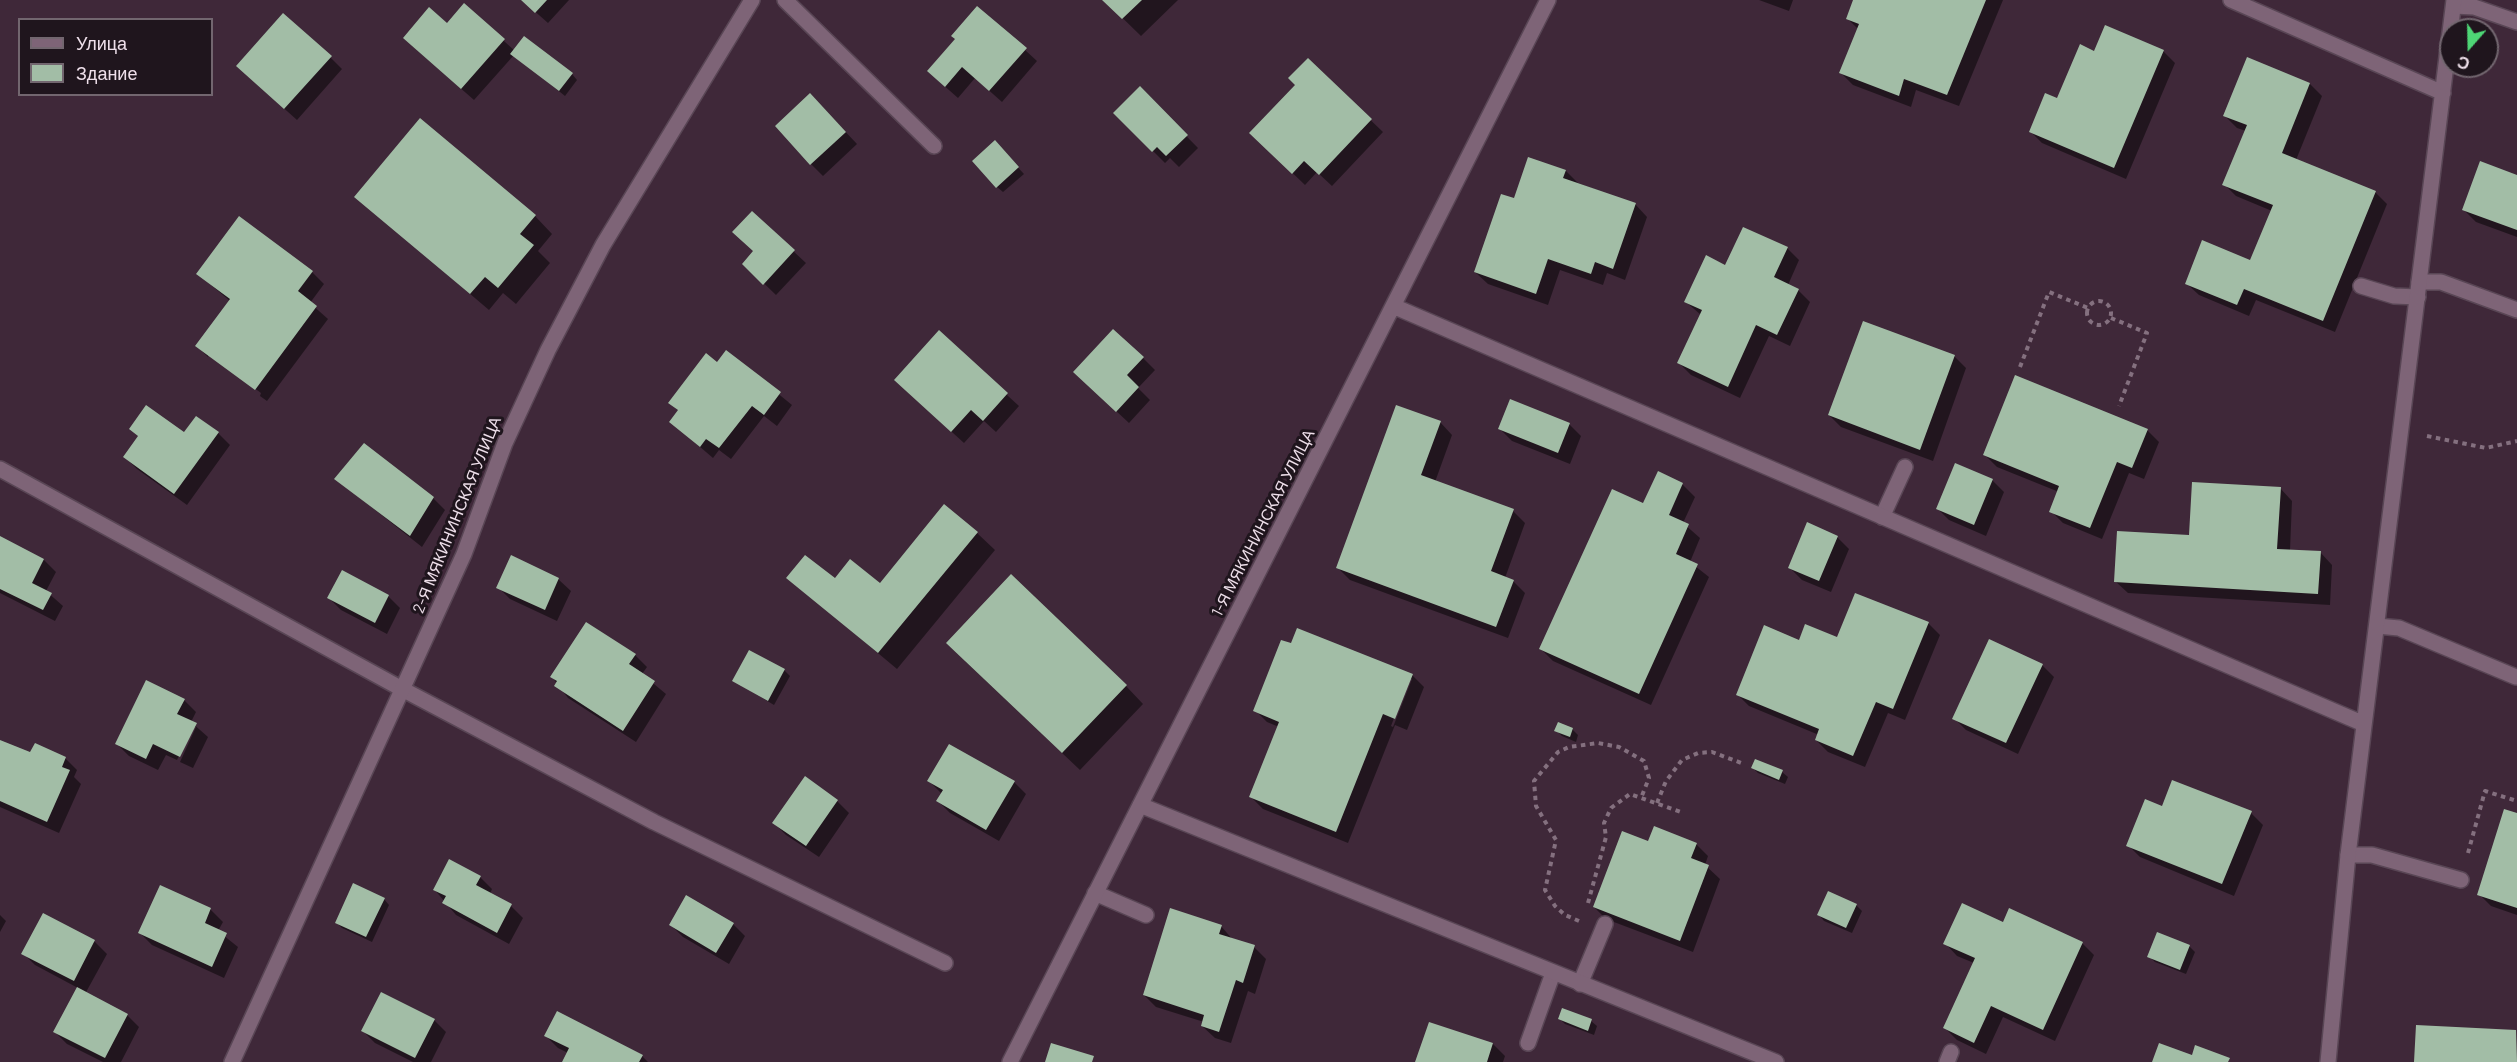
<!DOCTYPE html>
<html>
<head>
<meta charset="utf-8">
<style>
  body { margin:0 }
  #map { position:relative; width:2517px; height:1062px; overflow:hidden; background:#3f2839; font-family:Barlow,sans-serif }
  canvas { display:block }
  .legend { position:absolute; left:18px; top:18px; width:195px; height:78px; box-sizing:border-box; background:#1f151d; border:2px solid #72666f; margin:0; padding:8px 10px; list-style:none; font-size:18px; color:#eedfea }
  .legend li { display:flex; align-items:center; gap:12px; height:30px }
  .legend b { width:30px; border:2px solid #72666f }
  .north { position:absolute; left:2439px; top:18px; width:60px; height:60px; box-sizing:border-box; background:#1f151d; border:2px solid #72666f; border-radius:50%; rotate:200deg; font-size:16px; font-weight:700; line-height:24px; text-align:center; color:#eedfea }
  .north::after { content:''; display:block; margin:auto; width:21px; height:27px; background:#4ed676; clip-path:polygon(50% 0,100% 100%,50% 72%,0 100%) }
</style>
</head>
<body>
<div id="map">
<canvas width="2517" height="1062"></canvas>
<ul class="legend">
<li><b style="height:8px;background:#7e6477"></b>Улица</li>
<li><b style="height:16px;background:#a2bda6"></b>Здание</li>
</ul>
<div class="north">С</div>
</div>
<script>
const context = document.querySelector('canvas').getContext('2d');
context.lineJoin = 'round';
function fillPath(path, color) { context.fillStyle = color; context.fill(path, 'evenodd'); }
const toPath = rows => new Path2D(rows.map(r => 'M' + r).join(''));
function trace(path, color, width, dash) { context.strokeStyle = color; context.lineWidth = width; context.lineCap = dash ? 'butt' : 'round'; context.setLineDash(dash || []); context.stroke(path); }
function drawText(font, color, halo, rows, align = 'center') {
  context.font = font + ' Barlow,sans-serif'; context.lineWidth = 6; context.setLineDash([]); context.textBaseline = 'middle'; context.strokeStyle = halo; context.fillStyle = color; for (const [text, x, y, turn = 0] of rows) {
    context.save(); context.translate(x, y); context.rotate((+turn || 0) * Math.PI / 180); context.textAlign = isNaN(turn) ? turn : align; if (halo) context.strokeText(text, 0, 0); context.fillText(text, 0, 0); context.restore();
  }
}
const shadow = toPath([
  [522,0,569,0,548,23],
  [1104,0,1178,0,1141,36],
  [1759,0,1793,0,1789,11],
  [1855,0,2003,0,1959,106,1916,90,1911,107,1853,85,1841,73,1858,29,1848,19],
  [464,5,515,51,572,74,577,80,565,96,514,55,474,100,417,50,447,25],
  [957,39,1025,50,1037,61,1002,102,975,78,958,98,941,83],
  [2163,51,2175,63,2126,179,2042,143,2030,131,2095,53],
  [330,57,342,69,297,120,250,78],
  [1308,60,1383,132,1332,186,1317,172,1305,185,1251,133,1297,85],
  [2310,84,2322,96,2296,160,2375,192,2387,204,2335,332,2256,300,2249,316,2199,295,2186,283,2251,262,2272,211,2236,196,2224,184,2246,131,2237,128,2225,116],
  [1140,89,1198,148,1179,167,1170,158,1165,163,1115,113],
  [822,107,857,144,823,176,811,164],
  [1000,148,1024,174,1003,192,997,187],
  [1529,159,1566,171,1578,183,1635,204,1647,217,1625,280,1607,273,1603,285,1560,270,1548,305,1488,284,1475,272,1515,200],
  [2517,176,2517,237,2476,222,2464,210],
  [356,197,535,216,552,234,538,251,550,263,516,304,503,293,489,310],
  [752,213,806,263,776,295,744,264,755,252],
  [1787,248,1799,260,1788,285,1798,290,1810,302,1790,346,1769,336,1740,398,1691,375,1679,363,1701,315,1686,302,1726,267],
  [312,272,324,284,310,303,328,319,267,401,260,396,261,393,208,354,208,357,197,346,230,301,198,274],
  [939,333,1019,406,996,432,984,421,964,443,908,392],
  [727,352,792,405,777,426,764,416,731,459,719,450,713,458,671,422,679,411,670,403,717,364],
  [1954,356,1966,368,1933,461,1841,427,1829,415],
  [1143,358,1155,370,1138,388,1150,400,1129,423,1087,384],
  [1440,422,1452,435,1435,482,1513,511,1525,523,1505,578,1513,581,1525,593,1508,638,1350,580,1338,568],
  [1569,424,1581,436,1570,464,1512,441,1500,429],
  [131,429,185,434,218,433,230,445,187,505,137,469,125,457,139,437],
  [2147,430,2159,442,2144,479,2129,473,2102,539,2063,523,2051,511,2059,492,1997,467,1985,455],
  [1659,473,1683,485,1695,497,1683,523,1700,538,1690,562,1709,577,1651,705,1553,661,1541,649,1644,505],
  [336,479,433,498,445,510,422,547],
  [1992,480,2004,492,1986,536,1949,520,1937,508],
  [2280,488,2292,501,2290,551,2320,552,2332,565,2330,605,2128,593,2115,581],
  [977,533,995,550,897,669,788,578,880,585],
  [1837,537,1849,549,1831,592,1802,580,1790,568],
  [0,538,44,560,56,572,46,591,63,606,55,621,0,593],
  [558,579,571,591,557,621,510,599,498,587],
  [388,596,400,608,387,634,341,610,329,598],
  [1928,623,1940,635,1905,720,1888,713,1865,767,1828,752,1816,740,1819,735,1749,706,1737,694,1799,642,1838,639],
  [586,624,635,655,647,667,642,674,666,694,636,742,568,698,552,677],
  [965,661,1126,686,1143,704,1080,770],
  [2042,665,2054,677,2018,754,1966,730,1954,718],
  [784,670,790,676,774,705,734,681],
  [1412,675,1424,687,1407,730,1395,725,1348,843,1263,809,1251,797,1279,727,1267,722,1255,710],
  [1409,679,1412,679,1393,727,1391,726],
  [184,700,196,712,191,722,208,737,193,768,180,762,196,727,193,727,177,760,166,755,158,770,129,756,117,744],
  [1572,729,1578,735,1576,742,1562,736,1556,730],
  [0,741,31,754,65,758,77,770,74,777,81,784,59,833,0,807],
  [1753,768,1782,772,1788,777,1785,784,1758,773],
  [929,781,1014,782,1026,794,999,841,950,813,938,801,942,794],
  [837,801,849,813,819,857,786,835,774,823],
  [2251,813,2263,825,2234,896,2140,857,2128,845],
  [2517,815,2517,915,2491,906,2479,894],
  [1649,843,1696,844,1708,856,1705,865,1720,879,1693,952,1606,919,1594,907],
  [480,877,492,889,490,894,511,906,523,918,509,944,456,915,434,889],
  [160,887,210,909,223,922,218,931,238,947,224,978,152,945,140,933],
  [384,899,389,905,372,942,342,928,337,923],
  [1856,905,1862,911,1852,933,1824,921,1819,915],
  [0,915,6,921,0,932],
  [44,915,95,942,107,954,85,994,127,1015,139,1027,121,1062,103,1062,67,1044,55,1032,78,988,35,965,23,953],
  [733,924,745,936,729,964,683,937,671,925],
  [2003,924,2082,943,2094,955,2055,1041,2003,1017,1986,1054,1957,1040,1945,1028,1974,963,1957,956,1945,943],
  [1221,926,1233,940,1254,947,1266,959,1255,994,1248,991,1231,1043,1215,1038,1202,1026,1204,1022,1156,1007,1144,995],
  [2189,946,2195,952,2186,974,2155,962,2149,956],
  [1559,1018,1591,1021,1597,1026,1594,1035,1565,1024],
  [434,1020,446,1032,431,1062,413,1062,375,1043,363,1031],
  [546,1036,642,1056,648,1062,564,1062,568,1053,558,1048],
  [1493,1044,1505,1056,1503,1062,1417,1062]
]);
const building = toPath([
  [521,0,547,0,535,13],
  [1102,0,1142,0,1122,19],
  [1853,0,1986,0,1947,95,1904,79,1899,96,1839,73,1859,24,1846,19],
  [464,3,505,39,461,89,403,38,429,7,447,23],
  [977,6,1027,48,989,91,962,67,945,87,927,71,955,39,951,36],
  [283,13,332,56,284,109,236,66],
  [2105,25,2164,50,2114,168,2029,132,2045,93,2057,98,2080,44,2094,51],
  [524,36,573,73,559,91,510,54],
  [2247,57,2310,83,2282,153,2376,191,2323,321,2244,289,2237,305,2185,284,2202,240,2250,260,2273,205,2222,185,2247,125,2223,116],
  [1308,58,1372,119,1319,175,1304,161,1292,174,1249,133,1295,85,1288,78],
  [1140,86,1188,135,1166,156,1157,147,1152,152,1113,113],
  [810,93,846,132,810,165,775,126],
  [420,118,536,215,520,234,534,245,498,288,485,277,470,294,354,197],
  [995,140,1019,167,996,188,972,161],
  [1528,157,1566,170,1563,178,1636,203,1613,269,1595,262,1591,274,1548,259,1536,294,1474,272,1501,194,1514,198],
  [2480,161,2517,175,2517,230,2462,210],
  [752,211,795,250,763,285,742,264,753,251,732,232],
  [239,216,313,271,298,291,317,306,255,390,195,346,230,299,196,274],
  [1743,227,1788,247,1774,277,1799,289,1777,335,1756,325,1728,387,1677,363,1702,310,1684,302,1706,255,1725,265],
  [1863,321,1955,355,1920,450,1828,415],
  [1113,329,1144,357,1127,375,1139,387,1116,412,1073,372],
  [939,330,1008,393,983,421,971,410,951,432,894,380],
  [726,350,781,392,764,415,752,406,719,448,706,439,700,447,669,422,678,410,668,403,706,353,717,362],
  [2015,375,2148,429,2132,468,2117,462,2090,528,2049,512,2059,486,1983,455],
  [1510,399,1570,423,1558,453,1498,429],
  [146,405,184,432,196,416,219,432,174,494,123,457,138,436,129,429],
  [1396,405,1441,421,1421,475,1514,509,1491,571,1514,580,1496,627,1336,568],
  [364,443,434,497,410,536,334,479],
  [1955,463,1993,479,1974,525,1936,509],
  [1658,471,1683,483,1669,515,1689,524,1676,554,1698,564,1639,694,1539,649,1612,489,1643,503],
  [2192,482,2281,487,2277,549,2321,551,2318,594,2114,582,2117,531,2189,535],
  [944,504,978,532,878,653,786,578,805,555,835,578,850,559,880,583],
  [1807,522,1838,536,1819,581,1788,568],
  [0,536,44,559,32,583,52,593,43,610,0,589],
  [511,555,559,578,545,610,496,588],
  [342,570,389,595,375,623,327,598],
  [1011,574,1127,685,1062,753,946,643],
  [1855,593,1929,622,1893,709,1876,702,1853,756,1815,740,1819,729,1736,695,1764,625,1799,640,1805,624,1837,637],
  [586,622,636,654,629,664,655,681,623,731,554,686,557,681,550,677],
  [1297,628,1413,674,1395,719,1383,714,1336,832,1249,797,1279,722,1253,711,1281,640,1291,643],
  [1989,639,2043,664,2006,743,1952,719],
  [749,650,785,669,768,701,732,681],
  [146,680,185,699,177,714,197,723,180,757,153,744,146,759,115,744],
  [1558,722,1573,728,1570,737,1554,731],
  [0,740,30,752,35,743,66,757,62,767,70,770,47,822,0,801],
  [949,744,1015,781,986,830,936,801,943,790,927,781],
  [1755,759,1783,770,1779,780,1751,768],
  [805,776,838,800,806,846,772,823],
  [2172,780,2252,811,2222,884,2126,846,2145,799,2162,806],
  [2504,809,2517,813,2517,908,2477,895],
  [1654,826,1697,843,1691,858,1709,865,1680,941,1593,907,1622,831,1648,841],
  [449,859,481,876,476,885,512,904,497,933,442,903,446,896,433,890],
  [353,883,385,898,366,937,335,923],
  [160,885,211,908,205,923,227,933,212,967,138,933],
  [1828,891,1857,904,1846,928,1817,915],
  [686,895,734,923,716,953,669,925],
  [1962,903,2003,922,2009,908,2083,942,2043,1030,1991,1006,1974,1043,1943,1028,1975,958,1943,944],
  [1170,908,1222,925,1219,934,1255,945,1243,983,1236,980,1219,1032,1201,1026,1204,1015,1143,995],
  [43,913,95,940,74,981,21,954],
  [2157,932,2190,945,2180,970,2147,957],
  [77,987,128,1014,105,1058,53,1032],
  [381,992,435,1019,415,1058,361,1031],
  [1562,1008,1592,1019,1588,1031,1558,1019],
  [557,1011,643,1055,639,1062,562,1062,569,1048,544,1036],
  [1429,1022,1493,1043,1487,1062,1415,1062],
  [2416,1025,2516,1030,2517,1062,2414,1062],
  [1051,1043,1094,1056,1092,1062,1045,1062],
  [2159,1043,2192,1055,2195,1045,2230,1058,2228,1062,2152,1062]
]);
const path = toPath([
  '2087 313a12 12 0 1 1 24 0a12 12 0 1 1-24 0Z',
  [2111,318,2147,333,2119,406],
  [2020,367,2049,292,2088,308],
  [2427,436,2486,448,2517,441],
  [1657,803,1666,781,1682,760,1698,753,1712,752,1744,764],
  [2468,853,2485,791,2517,801],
  [1588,903,1606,837,1604,823,1611,808,1630,794,1681,812],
  [1579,921,1565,915,1555,906,1545,890,1556,840,1536,806,1534,781,1558,752,1569,747,1598,743,1619,747,1644,761,1649,778,1641,798]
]);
const lane = toPath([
  [785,0,934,146],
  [2454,6,2474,7,2517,22],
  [2419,282,2441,282,2517,310],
  [2361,286,2394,296,2418,297],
  [1882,517,1905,467],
  [2377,626,2399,628,2516,677],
  [2348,855,2372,855,2461,880],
  [1095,893,1146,915],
  [1580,984,1605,924],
  [1528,1043,1553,973],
  [1947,1062,1951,1052]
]);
const street = toPath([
  [2231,0,2443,93],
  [1393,306,2364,724],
  [0,469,402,689,654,822,945,963],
  [1140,805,1776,1062],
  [1010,1062,1548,0],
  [2328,1062,2348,855,2454,0]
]);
const secondary = toPath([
  [232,1062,464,554,505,443,548,350,603,245,752,0]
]);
const streetNames = [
  ["2-Я МЯКИНИНСКАЯ УЛИЦА",457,515,-68],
  ["1-Я МЯКИНИНСКАЯ УЛИЦА",1263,523,-63]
];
fillPath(shadow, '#0007');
fillPath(building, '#a2bda6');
trace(lane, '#594655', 18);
trace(street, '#594655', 18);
trace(secondary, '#594655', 18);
trace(path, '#84707f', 4, [4.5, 4.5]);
trace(lane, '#7e6477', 15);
trace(street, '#7e6477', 15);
trace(secondary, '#7e6477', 15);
drawText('16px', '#eedfea', '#1f151d', streetNames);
</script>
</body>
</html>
